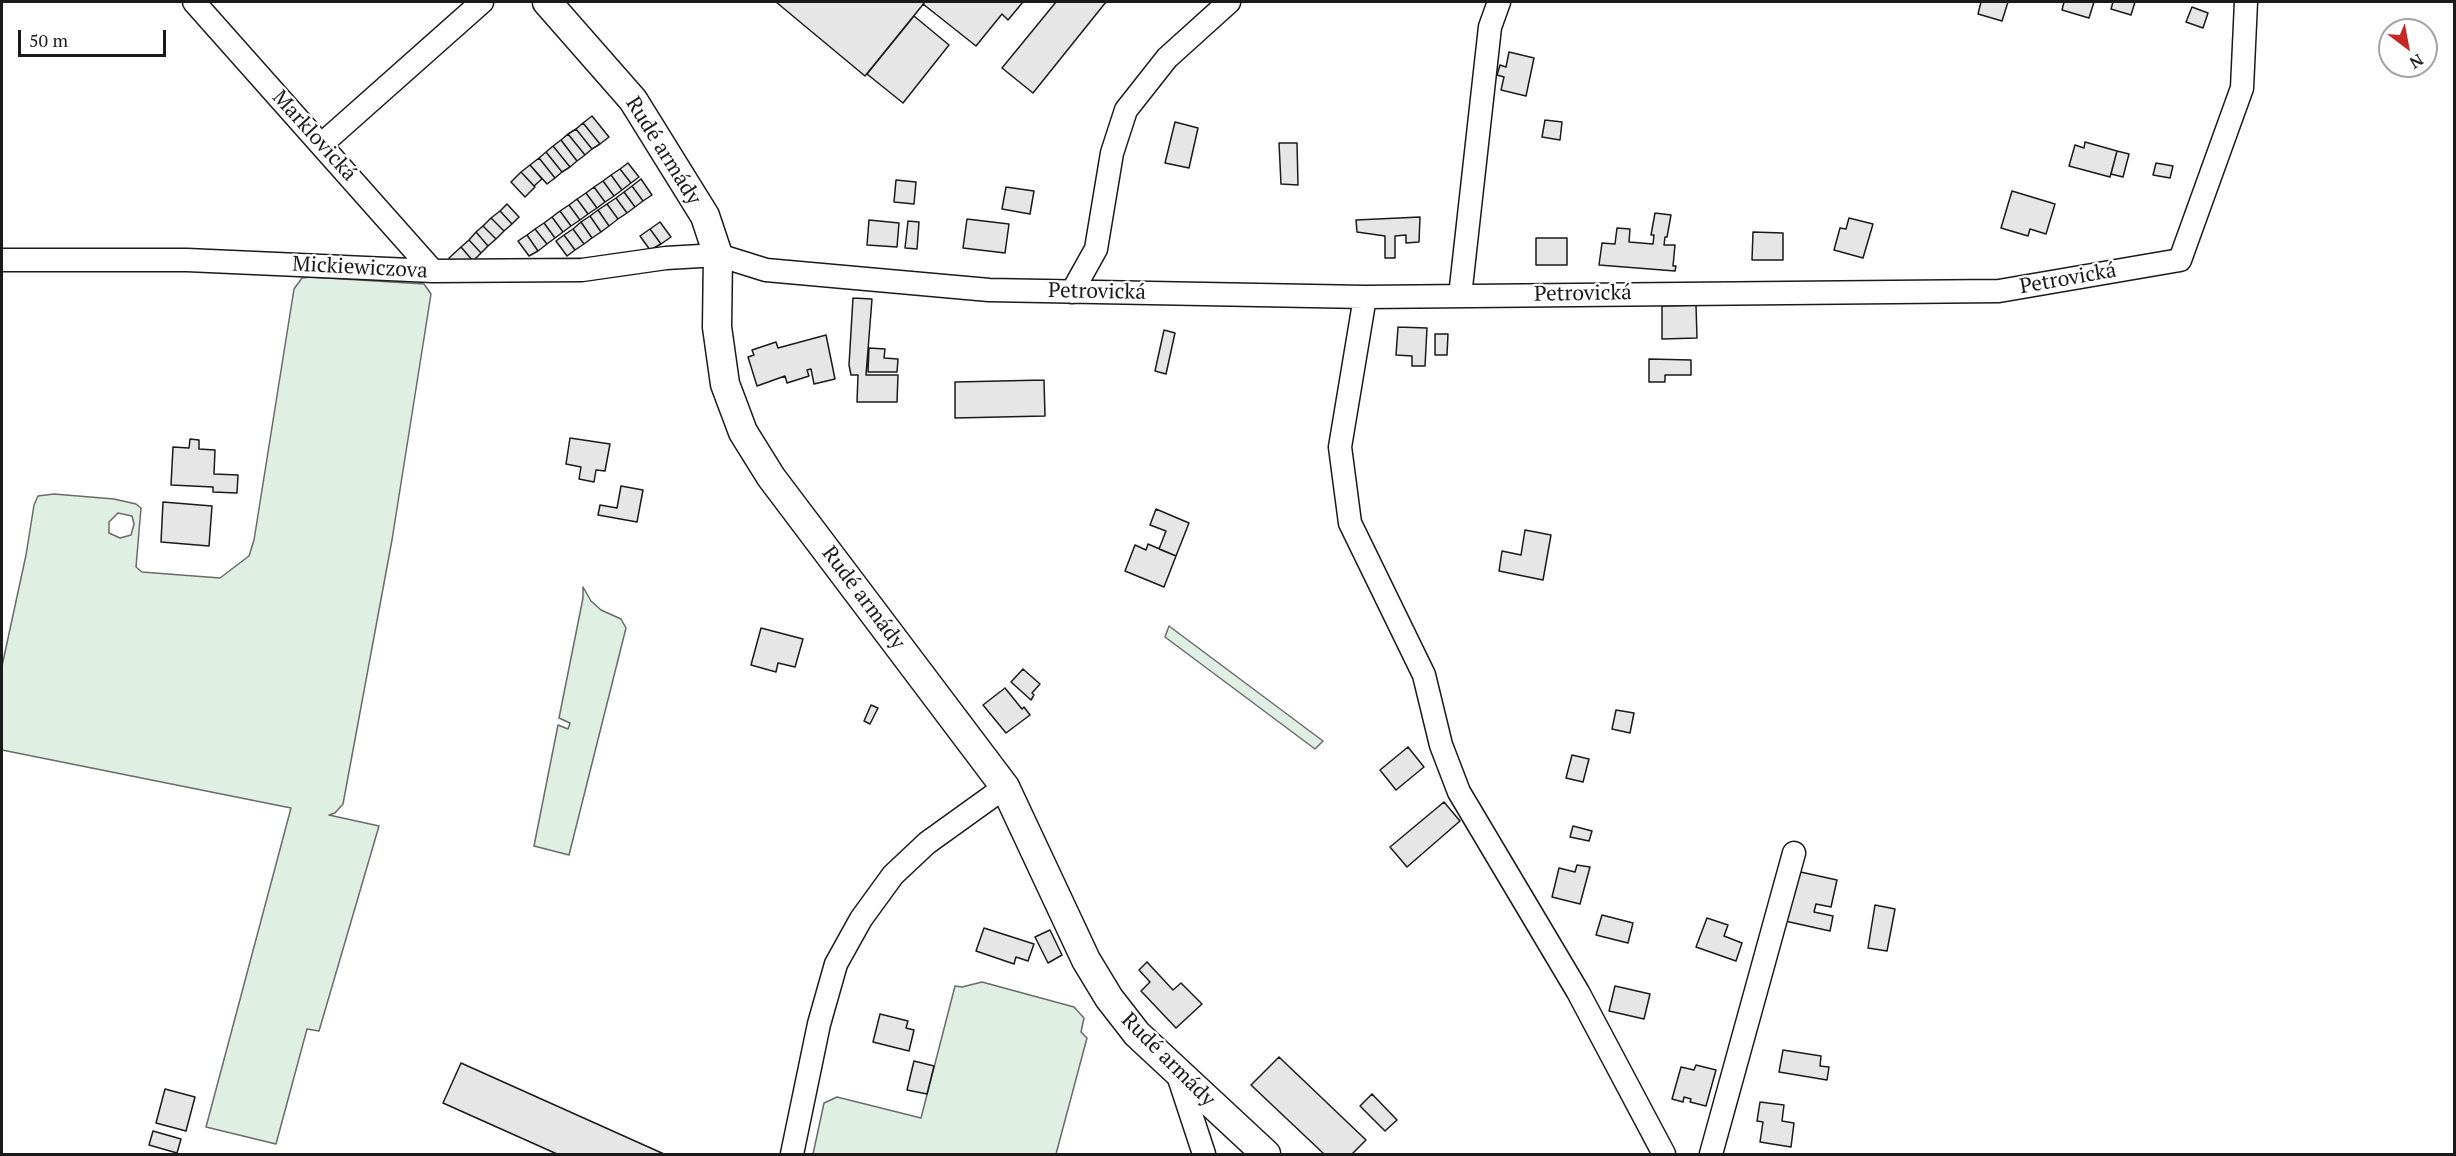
<!DOCTYPE html>
<html>
<head>
<meta charset="utf-8">
<style>
  body { margin:0 }
  #map { position:relative; width:2456px; height:1156px; overflow:hidden; background:#fff; font-family:"PT Serif",serif }
  canvas { display:block }
  .frame { position:absolute; inset:0; border:3px solid #1a1a1a; pointer-events:none }
  .north { position:absolute; left:2378px; top:18px; width:60px; height:60px; box-sizing:border-box; background:#fff; border:2px solid #a3a3a3; border-radius:50%; rotate:148deg; font-size:16px; font-weight:700; line-height:24px; text-align:center; color:#1a1a1a }
  .north::after { content:''; display:block; margin:auto; width:21px; height:27px; background:#c62828; clip-path:polygon(50% 0,100% 100%,50% 72%,0 100%) }
  .scale { position:absolute; left:18px; top:30px; width:148px; height:27px; box-sizing:border-box; border:3px solid #1a1a1a; border-top:0; padding-left:8px; font-size:18px; line-height:21px; white-space:nowrap; color:#1a1a1a; -webkit-text-stroke:4px #fff; paint-order:stroke }
</style>
</head>
<body>
<div id="map">
<canvas width="2456" height="1156"></canvas>
<div class="frame"></div>
<div class="north">N</div>
<div class="scale">50 m</div>
</div>
<script>
const context = document.querySelector('canvas').getContext('2d');
context.lineJoin = 'round';
function fillPath(path, color) { context.fillStyle = color; context.fill(path, 'evenodd'); }
const toPath = rows => new Path2D(rows.map(r => 'M' + r).join(''));
function trace(path, color, width, dash) { context.strokeStyle = color; context.lineWidth = width; context.lineCap = dash ? 'butt' : 'round'; context.setLineDash(dash || []); context.stroke(path); }
function drawText(font, color, halo, rows, align = 'center') {
  context.font = font + ' "PT Serif",serif'; context.lineWidth = 4.5; context.setLineDash([]); context.textBaseline = 'middle'; context.strokeStyle = halo; context.fillStyle = color; for (const [text, x, y, turn = 0] of rows) {
    context.save(); context.translate(x, y); context.rotate((+turn || 0) * Math.PI / 180); context.textAlign = isNaN(turn) ? turn : align; if (halo) context.strokeText(text, 0, 0); context.fillText(text, 0, 0); context.restore();
  }
}
const green = toPath([
  [310,277,424,284,431,294,392,540,343,804,335,813,329,815,379,826,319,1031,307,1029,276,1144,206,1127,291,808,2,750,2,666,26,555,34,505,38,496,54,494,114,499,136,504,141,508,136,567,142,572,220,578,249,556,254,540,294,289,302,278,310,277],
  [118,513,132,516,134,524,131,535,120,538,109,533,109,522,118,513],
  [583,587,591,601,601,610,621,619,626,628,569,855,534,846,558,725,568,729,570,723,559,718,583,598,583,587],
  [1169,626,1323,741,1315,749,1165,637,1169,626],
  [982,982,1074,1007,1084,1018,1081,1032,1087,1038,1056,1154,813,1154,824,1103,837,1097,921,1118,955,986,962,987,982,982]
]);
const building = toPath([
  [776,2,925,2,865,76,776,2],
  [925,2,1023,2,1008,20,1002,14,976,46,923,4,925,2],
  [1056,2,1106,2,1033,93,1002,68,1056,2],
  [1981,2,2008,2,2002,21,1978,14,1981,2],
  [2064,2,2094,2,2089,18,2062,10,2064,2],
  [2113,2,2135,2,2131,15,2111,9,2113,2],
  [2192,7,2208,13,2203,28,2186,22,2192,7],
  [914,16,949,45,903,103,867,74,914,16],
  [1509,52,1534,58,1526,96,1501,90,1504,77,1497,75,1500,65,1506,67,1509,52],
  [592,116,609,137,600,144,583,123,592,116],
  [1545,120,1562,122,1560,140,1542,137,1545,120],
  [1175,122,1198,128,1189,168,1165,163,1175,122],
  [583,123,600,144,592,149,576,129,583,123],
  [576,129,592,149,585,155,568,134,576,129],
  [568,134,585,155,577,161,561,140,568,134],
  [561,140,577,161,570,167,553,146,561,140],
  [2085,142,2117,151,2110,177,2069,166,2075,145,2084,148,2085,142],
  [1279,143,1297,143,1298,185,1281,184,1279,143],
  [553,146,570,167,562,172,546,152,553,146],
  [2117,151,2129,154,2123,177,2111,174,2117,151],
  [546,152,562,172,555,178,539,158,546,152],
  [539,158,555,178,547,184,530,165,539,158],
  [628,163,639,177,631,183,620,169,628,163],
  [2156,163,2173,166,2170,178,2153,175,2156,163],
  [530,165,542,179,534,186,521,172,530,165],
  [620,169,631,183,622,190,611,175,620,169],
  [521,172,535,187,525,197,511,182,521,172],
  [611,175,622,190,614,196,603,181,611,175],
  [641,179,652,195,643,201,632,186,641,179],
  [896,180,916,182,914,204,894,202,896,180],
  [603,181,614,196,605,202,594,187,603,181],
  [632,186,643,201,635,207,624,192,632,186],
  [594,187,605,202,597,208,586,193,594,187],
  [1006,187,1034,191,1030,214,1002,209,1006,187],
  [2012,191,2055,204,2046,234,2030,229,2028,236,2001,228,2012,191],
  [624,192,635,207,627,213,616,198,624,192],
  [586,193,597,208,588,214,577,199,586,193],
  [616,198,627,213,618,219,607,204,616,198],
  [577,199,588,214,580,220,569,205,577,199],
  [507,204,519,217,512,224,500,211,507,204],
  [607,204,618,219,609,226,598,210,607,204],
  [569,205,580,220,571,226,560,211,569,205],
  [598,210,609,226,601,232,590,216,598,210],
  [500,211,512,224,504,231,491,218,500,211],
  [560,211,571,226,563,232,552,217,560,211],
  [1655,213,1671,215,1667,237,1665,237,1664,245,1675,245,1673,266,1676,266,1675,271,1599,265,1602,243,1615,244,1617,228,1630,229,1629,242,1653,244,1654,235,1651,235,1655,213],
  [590,216,601,232,592,238,581,222,590,216],
  [552,217,563,232,555,238,544,223,552,217],
  [1420,217,1419,242,1406,243,1406,235,1395,236,1395,258,1385,258,1385,236,1357,232,1356,220,1420,217],
  [491,218,504,231,496,239,483,226,491,218],
  [1849,218,1873,224,1863,258,1834,250,1840,228,1846,229,1849,218],
  [967,219,1009,224,1005,253,963,248,967,219],
  [869,220,899,223,897,247,867,245,869,220],
  [908,221,919,222,917,249,905,248,908,221],
  [581,222,592,238,584,244,573,229,581,222],
  [660,222,671,237,661,244,650,229,660,222],
  [544,223,555,238,547,244,535,229,544,223],
  [483,226,496,239,488,246,476,232,483,226],
  [535,229,547,244,538,251,527,235,535,229],
  [573,229,584,244,575,250,564,235,573,229],
  [650,229,661,244,650,250,640,236,650,229],
  [476,232,488,246,481,253,469,240,476,232],
  [1753,232,1783,233,1783,260,1752,260,1753,232],
  [527,235,538,251,529,256,518,241,527,235],
  [564,235,575,250,567,256,556,241,564,235],
  [1536,238,1567,238,1567,265,1536,265,1536,238],
  [469,240,481,253,473,261,461,247,469,240],
  [461,247,473,261,455,266,449,258,461,247],
  [853,298,872,299,866,375,898,375,897,402,857,402,858,375,851,375,849,365,853,298],
  [1696,305,1697,338,1662,339,1662,306,1696,305],
  [1398,327,1427,328,1425,366,1412,366,1412,356,1396,355,1398,327],
  [1164,330,1175,333,1166,374,1155,371,1164,330],
  [1435,334,1448,334,1447,355,1435,355,1435,334],
  [826,335,835,379,814,384,811,369,807,370,809,376,787,383,785,376,757,386,748,357,754,355,752,350,776,342,778,348,826,335],
  [869,348,885,349,884,358,898,359,897,372,868,372,869,348],
  [1649,359,1691,360,1691,375,1665,375,1665,382,1649,382,1649,359],
  [1044,380,1045,416,955,418,955,382,1044,380],
  [570,438,610,444,605,471,596,470,594,482,579,479,581,467,566,464,570,438],
  [190,439,199,440,199,449,215,450,214,474,238,475,237,493,213,492,213,487,171,485,173,447,189,448,190,439],
  [621,486,643,490,637,522,598,515,600,505,617,508,621,486],
  [163,502,212,506,209,546,161,542,163,502],
  [1156,509,1189,523,1176,556,1159,549,1166,531,1150,525,1156,509],
  [1525,530,1551,535,1543,580,1499,571,1502,551,1521,555,1525,530],
  [1148,544,1176,556,1164,587,1125,571,1135,545,1146,550,1148,544],
  [761,628,803,639,795,667,778,663,776,672,751,665,761,628],
  [1023,669,1040,684,1032,693,1034,695,1031,700,1011,682,1023,669],
  [1005,688,1022,709,1024,707,1030,715,1006,733,983,705,1005,688],
  [871,705,878,708,870,724,864,721,871,705],
  [1616,710,1634,713,1630,733,1612,729,1616,710],
  [1408,747,1424,767,1396,790,1380,770,1408,747],
  [1572,755,1589,759,1583,782,1566,778,1572,755],
  [1444,802,1460,821,1407,867,1390,847,1444,802],
  [1573,826,1592,831,1589,841,1570,837,1573,826],
  [1577,865,1590,867,1580,904,1552,897,1559,868,1575,872,1577,865],
  [1796,871,1837,880,1831,907,1816,904,1814,912,1833,916,1830,931,1785,921,1796,871],
  [1875,905,1895,909,1887,951,1868,948,1875,905],
  [1602,915,1633,923,1628,943,1596,935,1602,915],
  [1707,918,1728,925,1724,936,1742,943,1736,961,1696,947,1707,918],
  [984,928,1034,944,1028,961,1016,957,1014,964,976,951,984,928],
  [1050,930,1062,955,1048,963,1035,937,1050,930],
  [1147,962,1173,990,1181,983,1202,1004,1176,1028,1141,991,1150,982,1139,970,1147,962],
  [1615,986,1650,994,1644,1019,1609,1011,1615,986],
  [880,1014,908,1021,906,1028,914,1030,909,1051,873,1042,880,1014],
  [1783,1050,1821,1056,1820,1066,1829,1067,1827,1080,1779,1072,1783,1050],
  [1279,1057,1366,1140,1352,1154,1324,1154,1251,1085,1279,1057],
  [914,1061,934,1066,927,1094,907,1090,914,1061],
  [461,1063,664,1154,557,1154,443,1103,461,1063],
  [1696,1065,1716,1070,1706,1106,1690,1102,1691,1099,1684,1097,1683,1102,1672,1099,1681,1067,1694,1070,1696,1065],
  [165,1089,195,1097,186,1131,156,1123,165,1089],
  [1372,1094,1397,1120,1385,1131,1360,1106,1372,1094],
  [1760,1102,1784,1105,1782,1121,1794,1123,1791,1147,1760,1142,1763,1122,1757,1121,1760,1102],
  [153,1131,181,1139,177,1153,149,1145,153,1131]
]);
const minor = toPath([
  [194,2,433,271],
  [322,144,482,2],
  [2,260,187,260,433,271,582,270,666,258,718,255,766,270,989,290,1365,297,1999,291,2180,260,2242,88,2246,2],
  [1072,292,1096,249,1112,153,1126,110,1167,58,1229,2],
  [1460,296,1490,27,1499,2],
  [1365,297,1340,447,1350,523,1424,675,1441,745,1459,792,1578,992,1664,1154],
  [1177,1072,1204,1154],
  [792,1154,819,1024,836,964,861,919,893,875,927,843,1005,787],
  [1711,1154,1794,853]
]);
const major = toPath([
  [547,2,633,100,705,216,718,255,717,327,725,384,743,432,771,477,1005,787,1086,960,1109,998,1137,1034,1266,1154]
]);
const streetNames = [
  ["Marklovická",314,136,48],
  ["Rudé armády",663,151,58],
  ["Mickiewiczova",360,268,3],
  ["Petrovická",2068,279,-10],
  ["Petrovická",1097,292,1],
  ["Petrovická",1583,294,-1],
  ["Rudé armády",863,598,53],
  ["Rudé armády",1168,1060,45]
];
fillPath(green, '#e0efe3');
trace(green, '#6a6a6a', 1.5);
fillPath(building, '#e6e6e6');
trace(building, '#1a1a1a', 1.5);
trace(minor, '#1a1a1a', 25);
trace(major, '#1a1a1a', 31);
trace(minor, '#fff', 22);
trace(major, '#fff', 28);
drawText('21px', '#1a1a1a', '#fff', streetNames);
</script>
</body>
</html>
